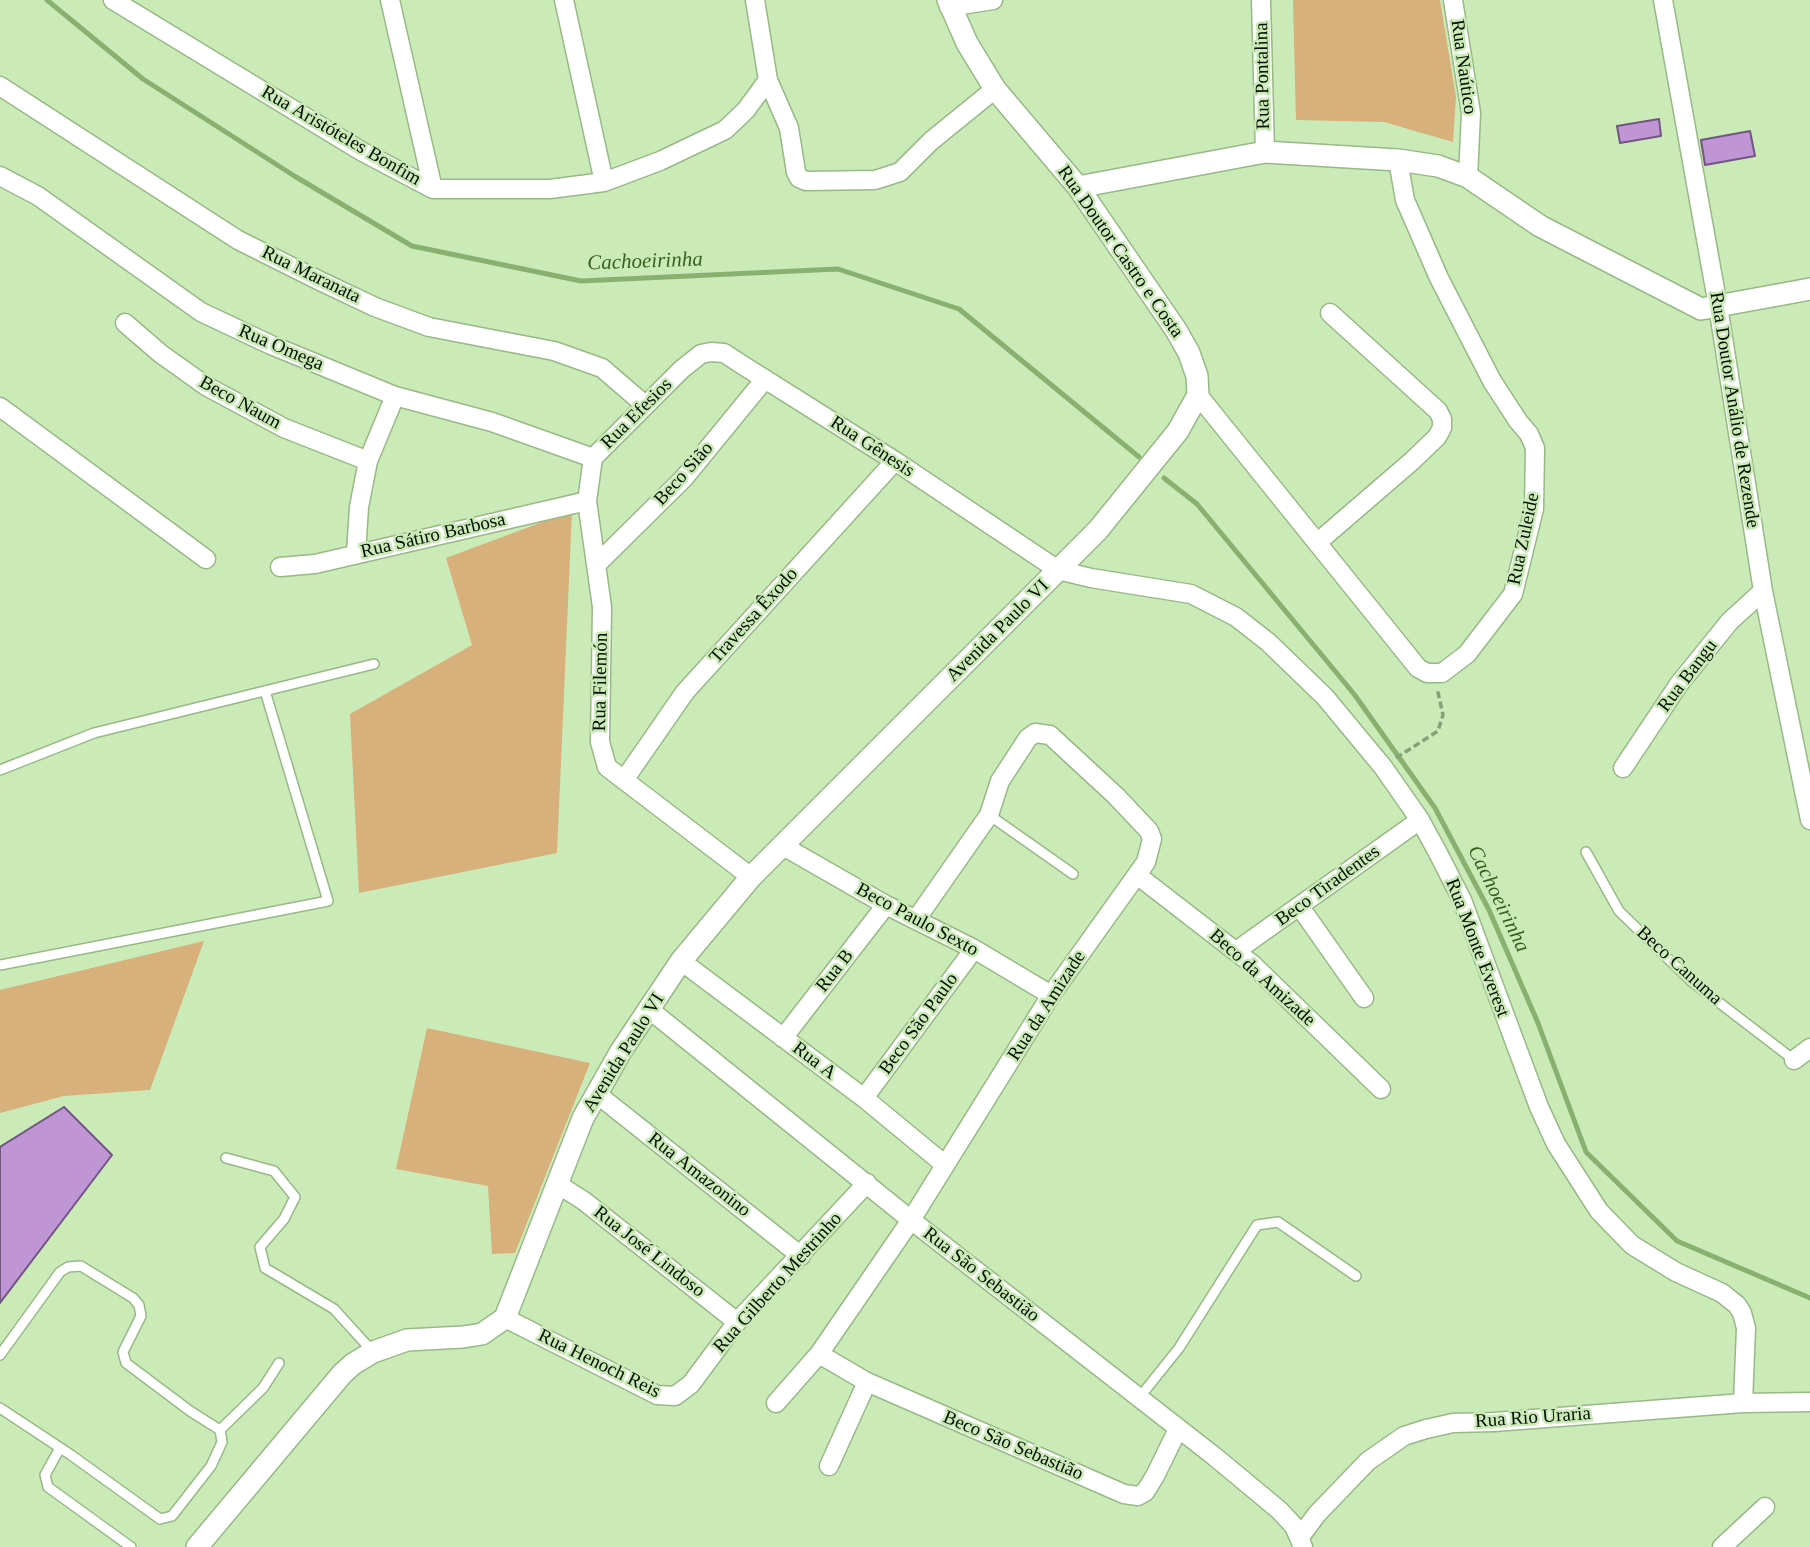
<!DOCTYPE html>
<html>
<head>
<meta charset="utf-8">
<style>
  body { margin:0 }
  canvas { display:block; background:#caebb8 }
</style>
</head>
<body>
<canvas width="1810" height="1547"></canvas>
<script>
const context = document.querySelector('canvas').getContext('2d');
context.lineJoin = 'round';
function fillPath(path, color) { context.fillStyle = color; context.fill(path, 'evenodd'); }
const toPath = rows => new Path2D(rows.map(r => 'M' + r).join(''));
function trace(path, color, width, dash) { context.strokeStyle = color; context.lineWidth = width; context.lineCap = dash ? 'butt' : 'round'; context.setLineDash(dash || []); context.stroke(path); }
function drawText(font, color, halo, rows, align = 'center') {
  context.font = font + ' "Times New Roman",serif'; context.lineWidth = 5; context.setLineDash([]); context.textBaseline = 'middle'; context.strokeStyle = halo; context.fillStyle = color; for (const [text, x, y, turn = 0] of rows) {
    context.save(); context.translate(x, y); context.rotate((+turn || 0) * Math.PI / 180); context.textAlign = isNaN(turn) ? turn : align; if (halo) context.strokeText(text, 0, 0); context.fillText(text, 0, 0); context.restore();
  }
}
const green = toPath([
  [1293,0,1440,0,1456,97,1453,142,1384,122,1296,120],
  [572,511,557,853,359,893,350,714,472,645,446,558],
  [204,941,150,1090,64,1096,0,1113,0,990],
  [427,1028,590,1063,515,1253,492,1254,488,1186,396,1169]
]);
const stream = toPath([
  [47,0,143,79,296,177,412,246,581,281,838,269,959,309,1139,457],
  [1164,478,1197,504,1354,694,1435,808,1489,910,1538,1023,1586,1152,1677,1241,1810,1298]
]);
const building = toPath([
  [1659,119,1661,136,1620,143,1617,126,1659,119],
  [1750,131,1755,156,1705,165,1701,140,1750,131],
  [64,1107,112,1155,0,1303,0,1147,64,1107]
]);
const path = toPath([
  [1396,758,1438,731,1443,715,1437,688]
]);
const service = toPath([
  [0,770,94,733,374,664],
  [989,815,1073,874],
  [1586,852,1619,911,1691,981,1794,1060],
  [0,965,328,901,265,691],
  [226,1158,274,1171,295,1197,284,1219,260,1247,265,1268,334,1309,373,1352],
  [0,1355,60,1272,68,1267,81,1266,133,1298,139,1305,141,1316,123,1352,126,1363,190,1411,220,1430,222,1442,211,1466,172,1516,160,1519,71,1455,0,1408],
  [1139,1398,1179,1348,1257,1225,1278,1222,1356,1276],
  [220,1430,263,1388,279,1363],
  [60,1448,45,1475,48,1487,131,1547]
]);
const minor = toPath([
  [113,0,361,151,433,189,550,189,604,182,660,161,725,130,746,110,768,80],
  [390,0,433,189],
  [564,0,604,182],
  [755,0,768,80,789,128,796,172,799,178,806,181,875,180,900,172,931,141,995,89],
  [1261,0,1265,152],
  [1453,0,1471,113,1468,177],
  [1663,0,1718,306,1763,591,1810,820],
  [949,7,993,0],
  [0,86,238,240,320,281,375,307,429,327,554,351,602,368,645,405],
  [0,176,38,196,201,312,271,345,395,396,492,422,593,458],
  [125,323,161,354,206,386,284,428,368,461],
  [1198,395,1418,668,1427,673,1442,673,1467,654,1513,594,1534,509,1535,448,1529,434,1518,421,1492,381,1439,278,1405,200,1398,160],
  [0,407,206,559],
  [1318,542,1412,461,1437,437,1442,428,1442,419,1438,411,1330,313],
  [356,553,359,507,368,461,395,396],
  [597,564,684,478,765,379],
  [280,567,315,564,587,501],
  [1623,768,1679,684,1730,621,1763,591],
  [624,780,685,692,895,461],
  [783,846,886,905,974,949,1051,995],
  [1137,875,1252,964,1381,1089],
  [751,877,607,767,600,742,602,607,587,501,593,458,682,369,701,354,711,352,724,353,744,366,895,461,1058,570,1091,578,1191,594,1236,617,1268,642,1325,697,1383,767,1420,820,1438,853,1462,900,1539,1107,1556,1144,1599,1211,1632,1245,1676,1272,1722,1293,1737,1305,1742,1313,1746,1328,1743,1403],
  [1300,907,1364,998],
  [1236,951,1420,820],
  [681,961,864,1098,944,1164],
  [650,1010,911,1220,1214,1456,1279,1510,1294,1526,1303,1547],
  [783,1038,886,905],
  [1794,1060,1810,1048],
  [597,1094,801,1256],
  [864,1098,974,949],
  [559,1185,584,1201,737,1322],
  [505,1318,657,1395,675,1396,691,1384,737,1322,867,1183],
  [819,1354,867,1382,1124,1494,1138,1496,1145,1492,1155,1476,1178,1429],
  [776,1403,819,1354,911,1220,1051,995,1146,862,1152,839,1149,831,1116,796,1050,735,1035,733,1028,738,1000,781,989,815,917,918],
  [829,1466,867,1382],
  [1300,1537,1317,1514,1368,1461,1404,1436,1426,1429,1453,1423,1494,1422,1743,1403,1810,1402],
  [1722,1547,1765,1507]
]);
const tertiary = toPath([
  [1078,187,1265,152,1398,160,1438,166,1468,177,1540,226,1701,309,1810,289],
  [197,1547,342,1374,353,1364,373,1352,407,1340,463,1337,482,1334,505,1318,583,1118,621,1051,681,961,751,877,1098,530,1178,431,1198,395,1197,376,1189,353,1176,330,1078,187,995,89,967,43,948,0]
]);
const streetNames = [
  ["Rua Naútico",1463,67,82],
  ["Rua Pontalina",1263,76,-91],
  ["Rua Aristóteles Bonfim",341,136,30],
  ["Rua Doutor Castro e Costa",1120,252,55],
  ["Rua Maranata",311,275,26],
  ["Rua Omega",281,348,23],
  ["Beco Naum",240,403,29],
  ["Rua Doutor Análio de Rezende",1734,410,81],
  ["Rua Efesios",637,414,-45],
  ["Rua Gênesis",872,447,33],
  ["Beco Sião",684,474,-48],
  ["Rua Sátiro Barbosa",433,536,-13],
  ["Rua Zuleide",1524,539,-78],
  ["Travessa Êxodo",754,616,-48],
  ["Avenida Paulo VI",998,631,-45],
  ["Rua Bangu",1688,676,-53],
  ["Rua Filemón",601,682,-89],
  ["Beco Tiradentes",1328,886,-36],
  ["Beco Paulo Sexto",917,920,28],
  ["Rua Monte Everest",1477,948,69],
  ["Beco Canuma",1679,966,42],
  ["Rua B",835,971,-52],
  ["Beco da Amizade",1262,978,42],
  ["Rua da Amizade",1047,1006,-57],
  ["Beco São Paulo",919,1024,-54],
  ["Avenida Paulo VI",624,1053,-58],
  ["Rua A",814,1061,37],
  ["Rua Amazonino",699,1175,38],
  ["Rua José Lindoso",649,1252,38],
  ["Rua São Sebastião",981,1275,38],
  ["Rua Gilberto Mestrinho",778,1283,-48],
  ["Rua Henoch Reis",599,1364,26],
  ["Rua Rio Uraria",1533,1418,-4],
  ["Beco São Sebastião",1013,1446,23]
];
const waterNames = [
  ["Cachoeirinha",645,262,-2],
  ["Cachoeirinha",1498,899,64]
];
fillPath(green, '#d7b07b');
trace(stream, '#88b170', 5);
fillPath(building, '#c095d5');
trace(building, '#725580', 2);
trace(service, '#98b886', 12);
trace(minor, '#98b886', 21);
trace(tertiary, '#98b886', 24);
trace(path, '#87a07a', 3.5, [7, 3.5]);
trace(service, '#fff', 9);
trace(minor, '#fff', 18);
trace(tertiary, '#fff', 21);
drawText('19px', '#050f01', '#caebb8', streetNames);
drawText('italic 21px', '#39601d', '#caebb8', waterNames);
</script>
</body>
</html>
